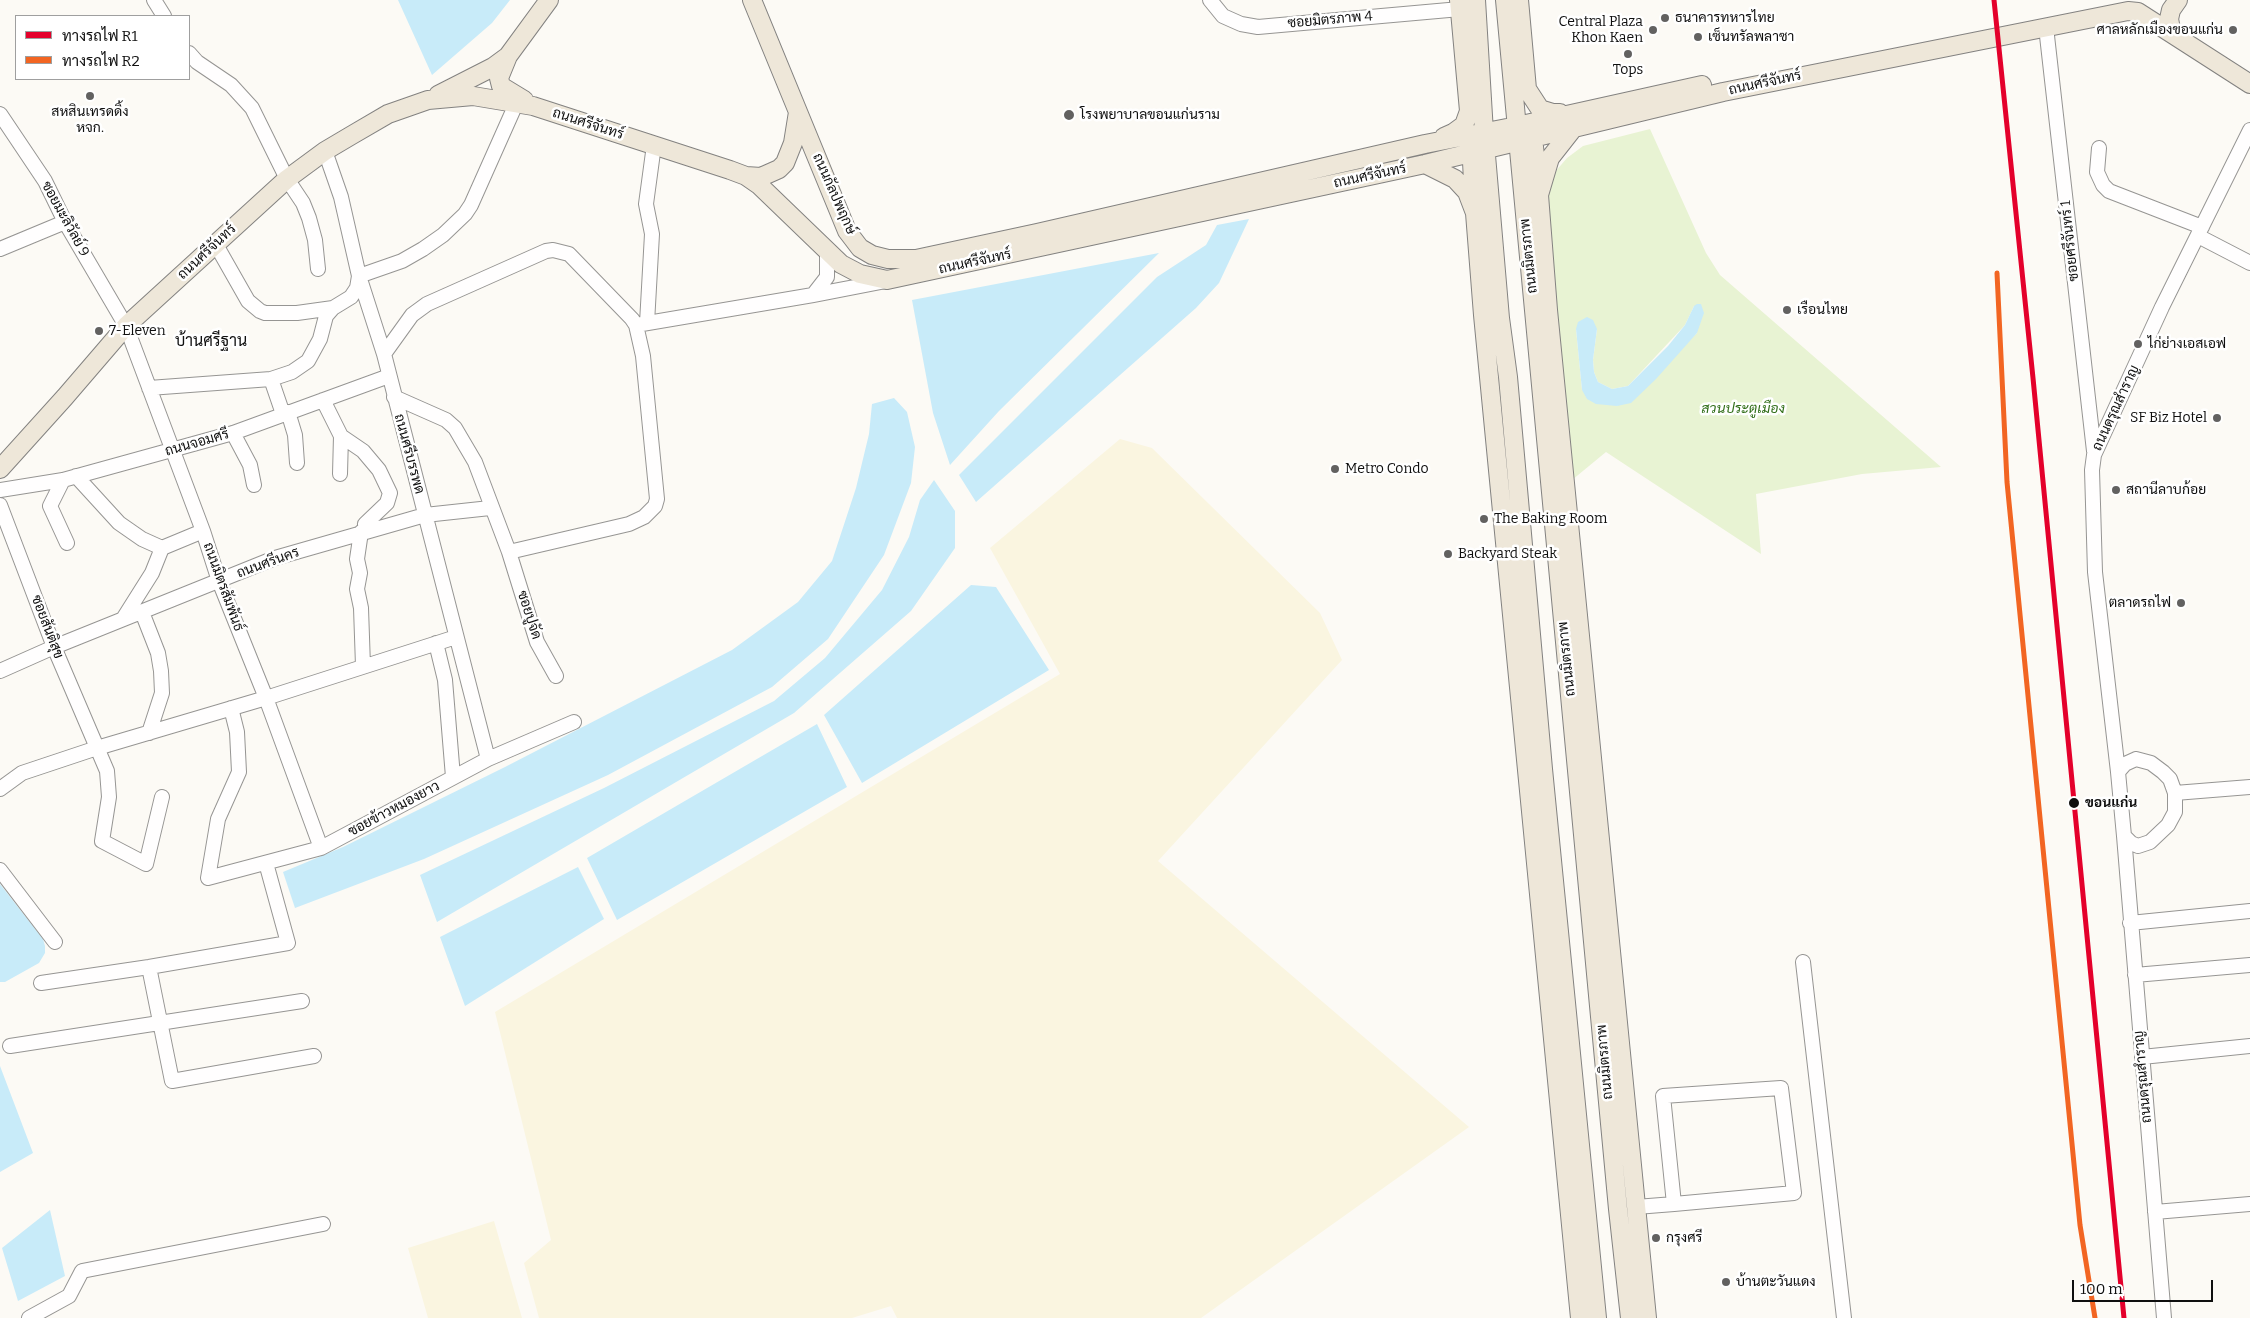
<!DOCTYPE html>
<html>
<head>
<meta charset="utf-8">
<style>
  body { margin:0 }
  #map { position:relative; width:2250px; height:1318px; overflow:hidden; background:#fcfaf5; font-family:Bitter,Sarabun,serif }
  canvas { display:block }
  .legend { position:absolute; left:15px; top:15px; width:175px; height:65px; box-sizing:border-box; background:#fff; border:1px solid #9f9f9f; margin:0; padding:6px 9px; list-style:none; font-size:15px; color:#0f0f0f }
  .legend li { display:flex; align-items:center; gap:10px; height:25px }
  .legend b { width:25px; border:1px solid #9f9f9f }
  .scale { position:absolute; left:2072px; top:1280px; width:141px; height:22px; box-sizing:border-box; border:2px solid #0f0f0f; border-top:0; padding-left:6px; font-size:15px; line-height:18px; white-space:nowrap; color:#0f0f0f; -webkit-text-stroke:4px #fff; paint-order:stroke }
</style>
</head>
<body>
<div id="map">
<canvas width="2250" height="1318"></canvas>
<ul class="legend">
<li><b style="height:6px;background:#e4002b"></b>ทางรถไฟ R1</li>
<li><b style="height:6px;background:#f26522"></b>ทางรถไฟ R2</li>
</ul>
<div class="scale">100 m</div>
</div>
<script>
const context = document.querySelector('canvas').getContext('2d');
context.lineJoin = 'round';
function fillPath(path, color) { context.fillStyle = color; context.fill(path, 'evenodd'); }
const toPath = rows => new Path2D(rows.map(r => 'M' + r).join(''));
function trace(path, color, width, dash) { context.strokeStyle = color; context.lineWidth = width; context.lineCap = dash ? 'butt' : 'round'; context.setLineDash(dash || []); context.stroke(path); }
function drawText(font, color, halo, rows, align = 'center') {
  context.font = font + ' Bitter,Sarabun,serif'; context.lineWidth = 5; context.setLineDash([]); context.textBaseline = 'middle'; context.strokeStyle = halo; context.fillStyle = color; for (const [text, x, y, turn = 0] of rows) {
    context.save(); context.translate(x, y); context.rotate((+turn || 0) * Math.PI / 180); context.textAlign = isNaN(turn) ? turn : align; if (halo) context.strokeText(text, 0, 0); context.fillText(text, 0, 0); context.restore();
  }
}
const farmland = toPath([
  [1120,439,1152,448,1320,613,1342,660,1158,861,1469,1127,1201,1318,897,1318,891,1306,852,1318,539,1318,524,1263,551,1240,495,1012,1060,674,990,548],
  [494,1221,522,1318,428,1318,408,1248]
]);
const green = toPath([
  [1650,129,1706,253,1720,275,1941,467,1862,474,1756,494,1761,554,1606,452,1572,480,1546,198,1555,172,1567,158,1583,146],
  [1694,306,1697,333,1617,406,1582,390,1576,329,1597,329,1593,360,1594,372,1598,382,1612,389,1628,386,1685,325]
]);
const water = toPath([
  [398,0,510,0,492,23,432,75],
  [1249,219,1219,283,1196,308,976,502,959,475,1157,277,1206,245,1217,225],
  [1159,253,999,411,950,465,933,413,912,300],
  [1697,304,1701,304,1704,313,1697,333,1656,379,1631,403,1617,406,1596,404,1587,399,1582,390,1576,329,1578,322,1587,317,1593,320,1597,329,1593,360,1594,372,1598,382,1612,389,1628,386,1668,346,1685,325,1694,306],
  [894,398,907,412,915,447,911,483,884,555,828,639,772,687,608,775,424,859,295,908,283,872,343,847,505,767,732,650,798,602,832,561,856,488,869,434,872,404],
  [934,480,955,511,955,548,911,611,794,713,437,922,420,875,604,788,774,701,825,658,882,590,909,537,920,500],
  [971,585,996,587,1049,670,862,783,824,715],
  [817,724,847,787,617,920,587,858],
  [578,867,604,919,465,1006,440,937],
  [0,884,43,939,45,946,45,953,39,963,5,982,0,982],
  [0,1066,33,1153,0,1172],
  [50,1210,65,1276,18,1301,2,1248]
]);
const minor = toPath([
  [154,0,164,16],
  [1210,0,1223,16,1241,24,1258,27,1460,9],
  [2046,27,2094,451],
  [189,53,197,62,231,85,252,108,287,179,303,203,309,218,315,240,318,269],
  [0,114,45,181,65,222,126,326,203,531,219,581,266,698,321,848],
  [2099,148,2097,172,2103,185,2109,191,2202,227],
  [325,151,341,197,359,276,384,354,488,759],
  [2198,236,2250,263],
  [215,243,248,301,260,311,265,313,297,313,333,308,351,297,357,288,359,276,402,261,423,249,443,235,465,214,471,205,516,104],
  [0,249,65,222],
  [813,295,827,277,827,253],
  [647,323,652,234,646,204,654,145],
  [636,325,813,295,886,281],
  [384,354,412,315,427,304,546,251,553,250,569,254,632,319,636,325,643,356,657,499,655,506,644,517,629,524,509,552,475,462,455,428,446,420,394,397],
  [149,388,271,379],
  [323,400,341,436,340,474],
  [288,412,295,435,297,463],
  [283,414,271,379,292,372,308,361,320,339,326,316,333,308],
  [233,433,250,465,254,485],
  [341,436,363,451,379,470,390,493,387,503,365,524,368,531],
  [76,476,119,523,142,539,162,548],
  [63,480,50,506,67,543],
  [0,490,63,480,233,433,389,376],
  [0,505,54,647,107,771,109,797,102,841,146,864,162,797],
  [361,532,357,559,360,573,357,589,361,608,363,666],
  [509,552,537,642,556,676],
  [142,612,158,653,161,671,162,693,149,733],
  [123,619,152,573,162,548,203,531],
  [436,643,445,680,453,777],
  [0,671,54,647,275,558,425,515,490,508],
  [231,708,237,732,239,772,218,819,208,878,321,848,488,759,574,722],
  [2136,759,2151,763,2163,772,2170,779,2175,793,2175,812,2168,825,2150,842,2138,846,2131,843,2124,836,2118,772,2125,764,2136,759],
  [2118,772,2095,572,2092,470,2094,455,2162,307,2250,130],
  [0,789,22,773,97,748,266,698,456,637],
  [2175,793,2250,787],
  [2124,836,2164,1318],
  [0,870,55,942],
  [2130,923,2250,911],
  [1803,962,1844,1318],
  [149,967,172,1081,314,1056],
  [2135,975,2250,965],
  [41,983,149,967,288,943,266,863],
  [10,1046,302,1001],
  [2142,1057,2250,1046],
  [1636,1207,1674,1204,1794,1193,1781,1088,1663,1096,1674,1204],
  [2155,1212,2250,1204],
  [29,1318,69,1296,82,1271,323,1224]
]);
const major = toPath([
  [752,0,847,231,860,248,872,255,888,259,916,259,1037,233,1425,144,1517,126,1702,85],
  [1476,0,1484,132,1500,318,1508,377,1543,769,1597,1318],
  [1505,0,1618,1209,1630,1318],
  [1519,0,1527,89,1540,109,1553,113,1560,113],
  [2178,0,2171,10,2169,19,2171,29,2179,37],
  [438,95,493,67,508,56],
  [524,100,501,86,499,78,508,56,549,0],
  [1532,129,1538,183],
  [1572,130,1550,158,1539,195,1548,310,1647,1318],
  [1444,137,1453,133,1464,125,1469,111,1459,0],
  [1471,141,1474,202],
  [1425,164,1455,179,1467,192,1475,213,1483,315,1487,326],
  [746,176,761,177,779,169,785,163,793,143,798,112],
  [1483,315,1580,1318],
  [0,469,65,397,126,326,287,179,325,151,352,135,388,114,428,100,473,96,533,106,730,170,746,176,759,185,841,264,860,274,887,280,1425,164,1723,92,2128,11,2138,12,2250,84]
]);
const rail1 = toPath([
  [1994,0,2033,378,2124,1318]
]);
const rail2 = toPath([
  [1997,273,2007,482,2080,1225,2095,1318]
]);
const markers = [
  [1665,18,5,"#626160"],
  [1653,30,5,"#626160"],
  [2233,30,5,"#626160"],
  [1698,37,5,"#626160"],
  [1628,54,5,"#626160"],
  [90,96,5,"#626160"],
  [1069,115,6,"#626160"],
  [1787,310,5,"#626160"],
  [99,331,5,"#626160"],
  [2138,344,5,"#626160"],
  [2217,418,5,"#626160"],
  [1335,469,5,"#626160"],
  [2116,490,5,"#626160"],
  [1484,519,5,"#626160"],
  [1448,554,5,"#626160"],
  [2181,603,5,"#626160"],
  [2074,803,6,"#0f0f0f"],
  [1656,1238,5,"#626160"],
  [1726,1282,5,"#626160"]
];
const poiNames = [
  ["ธนาคารทหารไทย",1675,18],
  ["Central Plaza",1643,22,"right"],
  ["Khon Kaen",1643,38,"right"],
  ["ศาลหลักเมืองขอนแก่น",2223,30,"right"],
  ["เซ็นทรัลพลาซา",1708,37],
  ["Tops",1628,70,"center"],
  ["สหสินเทรดดิ้ง",90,112,"center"],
  ["หจก.",90,128,"center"],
  ["โรงพยาบาลขอนแก่นราม",1080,115],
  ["เรือนไทย",1797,310],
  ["7-Eleven",109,331],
  ["ไก่ย่างเอสเอฟ",2148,344],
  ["SF Biz Hotel",2207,418,"right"],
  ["Metro Condo",1345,469],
  ["สถานีลาบก้อย",2126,490],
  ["The Baking Room",1494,519],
  ["Backyard Steak",1458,554],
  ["ตลาดรถไฟ",2171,603,"right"],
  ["กรุงศรี",1666,1238],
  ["บ้านตะวันแดง",1736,1282]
];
const streetNames = [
  ["ซอยมิตรภาพ 4",1330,20,-5],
  ["ถนนศรีจันทร์",1765,83,-12],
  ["ถนนศรีจันทร์",588,124,18],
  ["ถนนศรีจันทร์",1370,176,-12],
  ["ถนนกัลปพฤกษ์",834,194,66],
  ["ซอยมะลิวัลย์ 9",65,219,61],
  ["ซอยศรีจันทร์ 1",2070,241,-96],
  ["ถนนศรีจันทร์",207,252,-43],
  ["ถนนมิตรภาพ",1529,256,-96],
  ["ถนนศรีจันทร์",975,262,-12],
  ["ถนนดรุณสำราญ",2116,408,-65],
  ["ถนนจอมศรี",197,443,-16],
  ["ถนนศรีบรรพด",409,454,75],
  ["ถนนศรีนคร",268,563,-20],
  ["ถนนมิตรสัมพันธ์",223,587,70],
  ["ซอยปูจัด",529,615,72],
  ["ซอยสันติสุข",47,627,69],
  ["ถนนมิตรภาพ",1567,659,-96],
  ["ซอยข้าวหมองยาว",394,809,-28],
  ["ถนนมิตรภาพ",1605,1062,-95],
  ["ถนนดรุณสำราญ",2143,1077,-95]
];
const parkNames = [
  ["สวนประตูเมือง",1743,409]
];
const stopNames = [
  ["ขอนแก่น",2085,803]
];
const quarterNames = [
  ["บ้านศรีฐาน",211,342]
];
fillPath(farmland, '#faf5e0');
fillPath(green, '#e8f3d3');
fillPath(water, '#c8ebf9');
trace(minor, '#969593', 16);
trace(major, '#838280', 20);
trace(minor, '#fffefe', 14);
trace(major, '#eee7d9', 18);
trace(rail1, '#e4002b', 5);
trace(rail2, '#f26522', 5);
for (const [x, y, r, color] of markers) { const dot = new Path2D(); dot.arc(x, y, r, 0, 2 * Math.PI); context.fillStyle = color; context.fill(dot); trace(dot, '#fff', 2); }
drawText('14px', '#0f0f0f', '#fff', poiNames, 'left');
drawText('14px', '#0f0f0f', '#fff', streetNames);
drawText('italic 14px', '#316e19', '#fff', parkNames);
drawText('bold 14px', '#0f0f0f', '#fff', stopNames, 'left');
drawText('16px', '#0f0f0f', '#fff', quarterNames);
</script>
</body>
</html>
